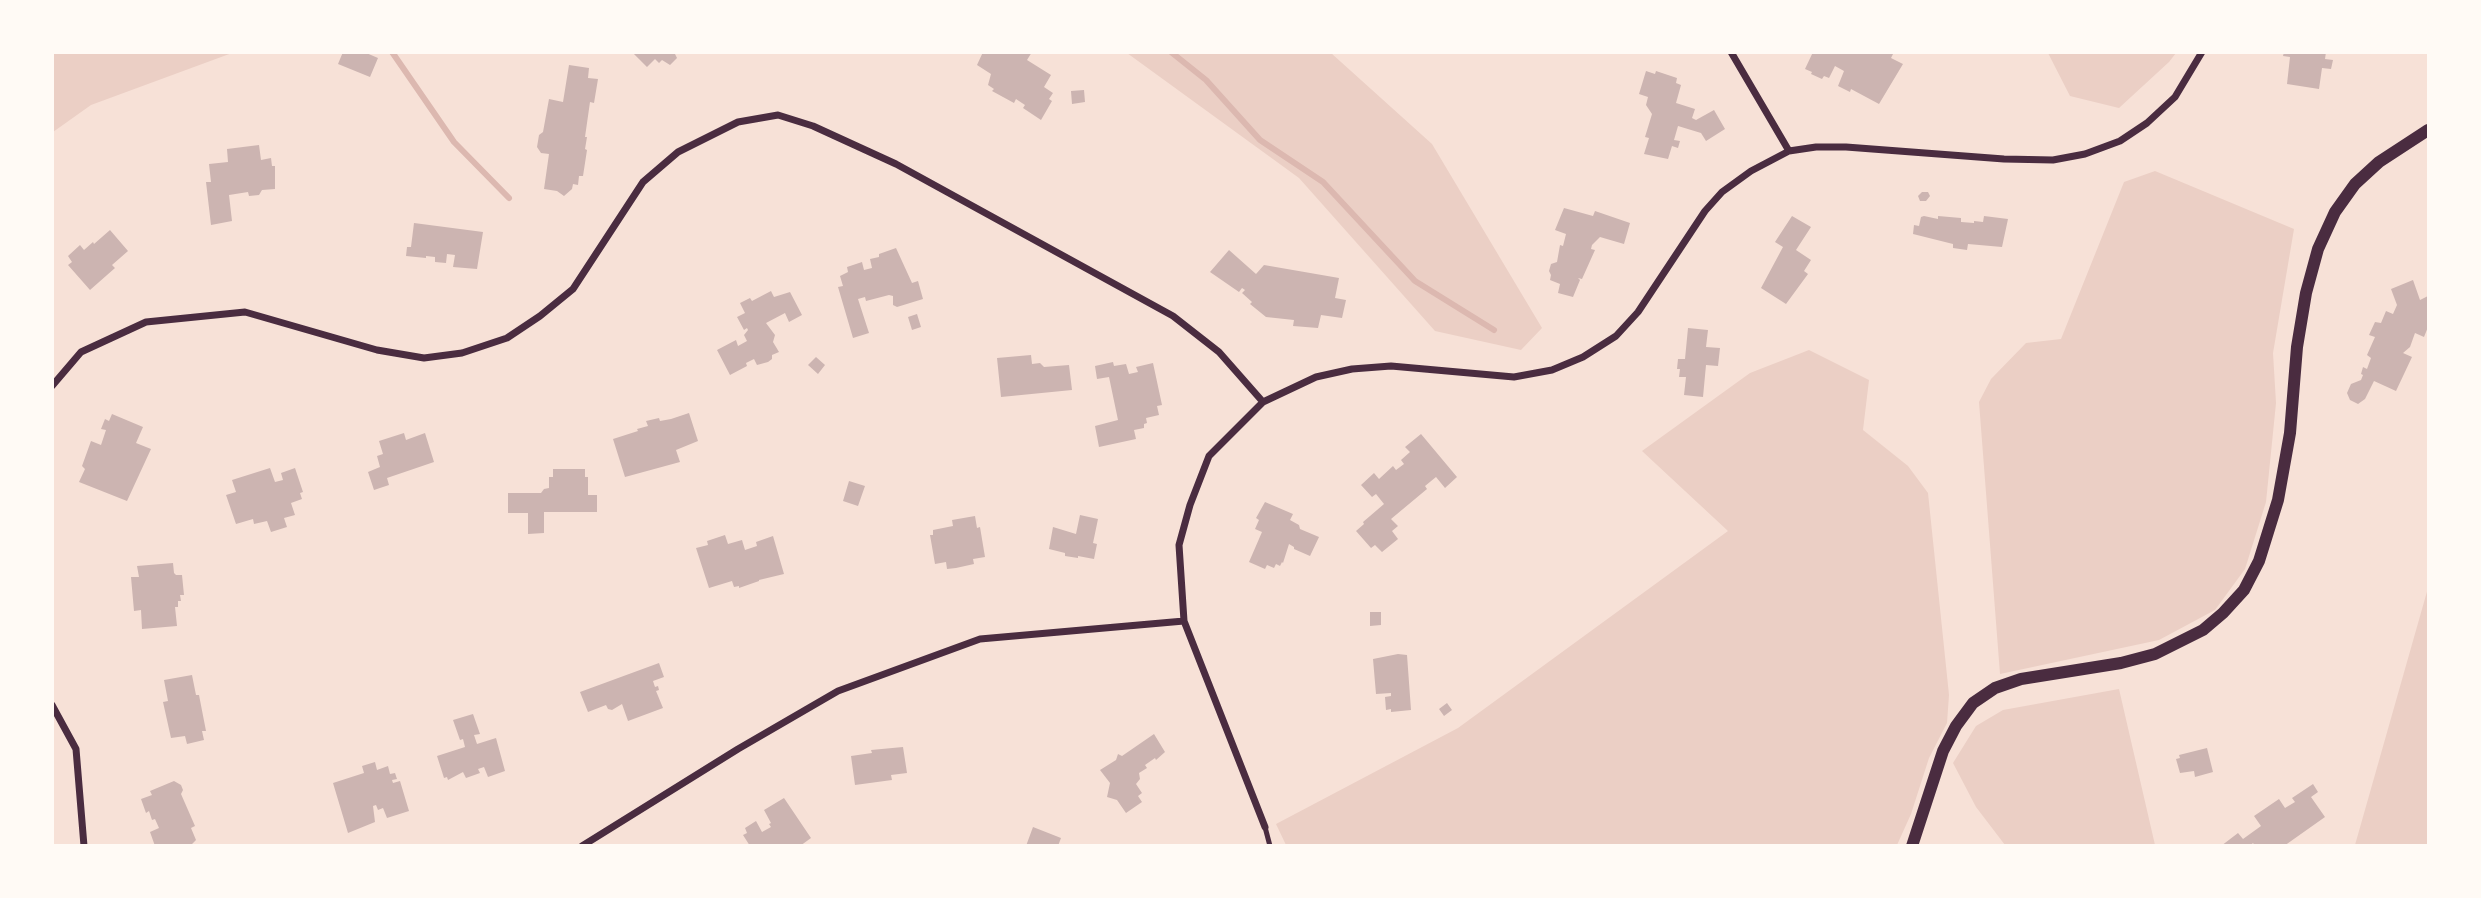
<!DOCTYPE html>
<html>
<head>
<meta charset="utf-8">
<style>
  body { margin:0 }
  #map { position:relative; width:2481px; height:898px; overflow:hidden; background:#f7e1d7; font-family:"Space Grotesk",sans-serif }
  canvas { display:block }
  .frame { position:absolute; inset:0; border:54px solid #fffaf5; pointer-events:none }
</style>
</head>
<body>
<div id="map">
<canvas width="2481" height="898"></canvas>
<div class="frame"></div>
</div>
<script>
const context = document.querySelector('canvas').getContext('2d');
context.lineJoin = 'round';
function fillPath(path, color) { context.fillStyle = color; context.fill(path, 'evenodd'); }
const toPath = rows => new Path2D(rows.map(r => 'M' + r).join(''));
function trace(path, color, width, dash) { context.strokeStyle = color; context.lineWidth = width; context.lineCap = dash ? 'butt' : 'round'; context.setLineDash(dash || []); context.stroke(path); }
const green = toPath([
  [53,52,232,52,232,53,91,105,53,132],
  [1127,53,1331,53,1432,144,1542,328,1521,350,1435,331,1299,178],
  [2048,53,2176,53,2169,62,2119,108,2070,96],
  [2155,171,2294,229,2273,353,2276,403,2266,502,2245,569,2215,610,2159,640,2000,674,1979,402,1991,379,2026,343,2061,339,2124,182],
  [1809,350,1869,380,1863,430,1908,466,1928,493,1949,695,1947,723,1929,758,1911,814,1897,845,1286,845,1276,824,1458,728,1728,531,1642,451,1750,373],
  [2428,588,2428,845,2355,845],
  [2119,689,2155,845,2005,845,1976,807,1953,763,1976,726,2003,710]
]);
const stream = toPath([
  [392,52,454,142,509,198],
  [1171,52,1206,80,1260,140,1323,182,1415,281,1494,330]
]);
const building = toPath([
  [343,52,364,52,378,58,370,77,338,64],
  [632,52,677,52,675,54,677,58,670,65,662,60,659,63,655,59,647,67],
  [983,52,1032,52,1027,60,1051,75,1044,87,1053,93,1049,99,1052,101,1041,120,1023,108,1025,105,1016,99,1014,103,992,91,994,89,988,85,991,74,977,65],
  [1813,52,1890,52,1893,54,1891,58,1903,64,1879,104,1851,89,1850,92,1838,86,1844,71,1835,66,1829,78,1824,76,1822,79,1811,74,1812,72,1805,69],
  [2284,52,2326,52,2325,59,2333,60,2331,69,2322,68,2319,89,2287,84,2290,57,2283,56],
  [569,65,589,68,588,78,598,79,594,103,590,102,585,137,587,137,585,149,587,150,583,176,579,176,578,185,573,184,572,189,564,196,557,191,544,189,549,154,541,153,537,147,539,135,543,132,549,99,563,102],
  [1646,71,1655,74,1656,71,1677,78,1676,83,1681,85,1676,103,1695,109,1692,118,1696,120,1714,110,1725,129,1706,141,1701,133,1678,126,1674,140,1680,141,1678,148,1672,146,1668,159,1644,154,1649,138,1645,137,1652,114,1646,105,1648,97,1639,94],
  [1084,90,1085,102,1072,104,1071,91],
  [259,145,261,160,271,158,272,166,275,166,275,189,262,190,259,195,249,196,248,192,229,195,232,221,211,225,206,182,211,182,209,164,228,162,227,149],
  [1922,192,1928,192,1930,196,1926,201,1920,201,1918,196],
  [1564,208,1593,216,1595,211,1630,223,1624,244,1600,237,1592,245,1591,249,1595,250,1582,279,1578,278,1580,280,1573,297,1558,293,1560,284,1550,280,1551,275,1549,271,1551,264,1557,262,1560,245,1563,246,1566,234,1555,230],
  [1792,216,1811,227,1796,250,1811,260,1804,271,1808,274,1786,304,1761,288,1783,247,1775,242],
  [1924,216,1938,219,1938,216,1961,218,1961,222,1974,223,1974,221,1983,222,1984,216,2008,219,2002,247,1968,244,1967,250,1953,248,1953,244,1913,234,1914,225,1919,226,1921,217],
  [414,223,483,232,477,269,453,267,455,255,447,254,446,263,435,262,435,257,426,256,426,258,406,256,407,247,411,247],
  [110,230,128,251,112,265,115,268,90,290,68,265,72,262,68,256,80,245,84,250,93,242,94,244],
  [896,248,912,283,918,281,923,299,897,307,893,305,893,296,889,295,866,301,865,297,858,299,869,333,853,338,838,287,843,286,840,276,848,272,847,267,862,262,864,270,872,268,870,259,879,257,879,254],
  [1229,250,1256,274,1264,265,1339,278,1335,298,1346,300,1342,318,1321,315,1318,328,1293,326,1294,320,1266,317,1250,304,1252,302,1242,293,1245,290,1242,288,1239,292,1210,272],
  [2413,280,2420,300,2428,296,2428,327,2424,337,2415,333,2410,347,2403,353,2412,357,2396,391,2374,381,2365,399,2358,404,2350,400,2347,393,2351,384,2361,380,2363,375,2361,374,2363,367,2367,369,2371,358,2367,355,2375,337,2369,335,2375,322,2381,323,2386,311,2393,314,2397,305,2391,289],
  [771,291,774,297,790,292,802,315,789,322,785,313,766,323,775,335,773,342,779,352,772,355,772,359,768,362,757,365,754,359,746,363,747,366,730,375,717,350,736,340,738,346,747,341,744,335,748,330,747,328,744,330,737,317,745,313,740,303,750,298,752,301],
  [917,314,921,327,912,330,908,317],
  [1688,328,1708,330,1706,347,1720,348,1718,366,1706,365,1703,397,1684,395,1686,377,1679,377,1680,369,1677,369,1678,359,1685,359],
  [1031,355,1032,364,1040,363,1044,367,1069,365,1072,390,1001,397,997,358],
  [816,357,825,365,818,374,808,365],
  [1113,362,1114,366,1126,364,1129,374,1138,372,1136,367,1153,363,1162,405,1157,406,1159,415,1146,418,1147,423,1144,424,1144,428,1134,430,1136,439,1099,447,1095,426,1118,420,1109,377,1097,379,1095,366],
  [689,413,698,441,676,450,680,462,625,477,613,439,638,431,637,429,648,426,646,421,659,418,660,421,671,419],
  [112,414,143,427,136,443,151,449,127,501,79,482,85,469,82,466,91,441,101,445,106,430,101,429,105,419,109,421],
  [404,433,406,440,425,433,434,462,387,478,389,485,374,490,368,472,380,467,377,456,383,454,379,441],
  [1421,434,1457,477,1445,488,1436,477,1425,486,1427,489,1391,519,1398,526,1392,531,1398,539,1382,552,1375,545,1371,548,1356,531,1364,524,1363,522,1384,504,1376,494,1372,497,1361,485,1374,473,1379,479,1393,466,1396,470,1404,464,1401,460,1410,452,1405,447],
  [270,468,275,482,283,480,281,473,295,468,303,492,300,493,302,499,291,503,295,515,284,518,287,527,271,532,267,521,254,524,253,519,236,524,226,495,236,492,232,480],
  [553,469,585,469,585,477,588,477,588,495,597,495,597,512,544,512,544,533,528,534,528,513,508,513,508,493,541,493,544,489,549,488,549,477,553,477],
  [849,481,865,486,858,506,843,501],
  [1265,502,1293,514,1290,520,1299,525,1300,529,1319,537,1310,556,1294,549,1294,547,1289,544,1283,563,1282,562,1280,566,1276,564,1274,568,1267,565,1265,569,1249,562,1262,532,1255,529,1259,520,1256,518],
  [1080,515,1098,519,1093,543,1097,544,1094,559,1078,556,1078,558,1065,556,1065,553,1049,549,1053,527,1076,534],
  [975,516,977,528,980,527,985,557,973,559,974,564,956,568,947,569,946,562,935,564,930,535,933,535,933,530,953,526,952,520],
  [725,535,728,544,742,540,745,550,757,546,756,542,773,536,784,574,759,580,759,581,739,588,739,586,734,587,732,581,709,588,696,548,708,545,707,541],
  [173,563,174,573,176,575,182,575,184,595,180,595,181,601,178,601,178,607,175,607,177,626,142,629,141,610,134,611,131,577,139,577,137,566],
  [1370,612,1381,612,1381,625,1370,626],
  [1398,654,1407,655,1411,710,1391,712,1391,709,1386,710,1385,697,1391,696,1391,693,1376,694,1373,659],
  [659,663,664,677,653,681,655,687,658,686,659,690,656,691,663,708,628,721,622,704,612,710,608,709,606,705,588,712,580,692],
  [192,675,196,695,199,695,206,731,202,731,204,740,187,744,185,736,171,738,163,702,168,701,164,680],
  [1447,703,1452,710,1444,716,1439,709],
  [473,714,480,734,474,735,477,744,496,738,505,771,488,777,484,767,478,769,480,773,466,778,463,772,448,780,447,777,444,778,437,756,465,747,463,739,460,740,453,720],
  [1154,734,1165,752,1156,760,1155,758,1145,765,1147,768,1139,773,1140,779,1136,784,1142,793,1138,796,1142,802,1126,813,1117,800,1107,797,1110,783,1100,770,1116,760,1118,754,1122,756],
  [903,747,907,773,891,775,892,780,855,785,851,756,872,753,871,750],
  [2207,748,2213,772,2195,777,2194,771,2180,773,2176,759,2180,758,2179,755],
  [375,762,377,770,388,766,390,774,395,773,397,779,392,780,393,783,400,781,409,811,387,818,383,808,378,810,376,805,373,806,375,822,348,833,333,783,364,773,362,766],
  [174,781,181,785,183,790,181,794,195,826,191,828,196,840,190,846,155,846,150,832,159,828,155,819,152,820,149,811,146,813,141,799,152,795,150,791],
  [2313,784,2318,792,2311,797,2325,817,2284,846,2255,846,2253,843,2250,846,2221,846,2238,833,2243,839,2261,826,2254,816,2279,799,2285,808,2295,802,2292,798],
  [784,798,811,838,800,846,750,846,743,835,747,833,745,828,756,821,762,832,771,827,769,824,771,823,764,810],
  [1033,827,1061,838,1058,846,1026,846]
]);
const service = toPath([
  [1265,827,1270,846]
]);
const minor = toPath([
  [1731,52,1789,151],
  [52,386,81,352,146,322,245,312,377,350,424,358,462,353,507,338,540,316,573,289,643,182,678,152,738,122,778,115,813,126,896,164,1173,316,1219,352,1263,402],
  [52,705,76,749,84,846],
  [1265,827,1184,621,1179,545,1190,505,1209,456,1263,402,1316,377,1352,369,1391,366,1514,377,1552,370,1583,357,1616,336,1638,312,1705,211,1722,192,1751,171,1789,151,1816,147,1846,147,2004,159,2053,160,2085,154,2120,141,2147,123,2175,97,2202,52],
  [582,846,738,749,838,691,980,639,1184,621]
]);
const tertiary = toPath([
  [1912,846,1943,751,1956,726,1973,703,1995,688,2021,679,2121,663,2155,654,2203,630,2223,613,2244,590,2259,561,2278,500,2290,433,2297,347,2306,293,2318,249,2335,212,2355,184,2379,162,2428,130]
]);
fillPath(green, '#ebcfc5');
trace(stream, '#dcb8b0', 6);
fillPath(building, '#ccb4b1');
trace(service, '#4a2c40', 5);
trace(minor, '#4a2c40', 7);
trace(tertiary, '#4a2c40', 12);
</script>
</body>
</html>
